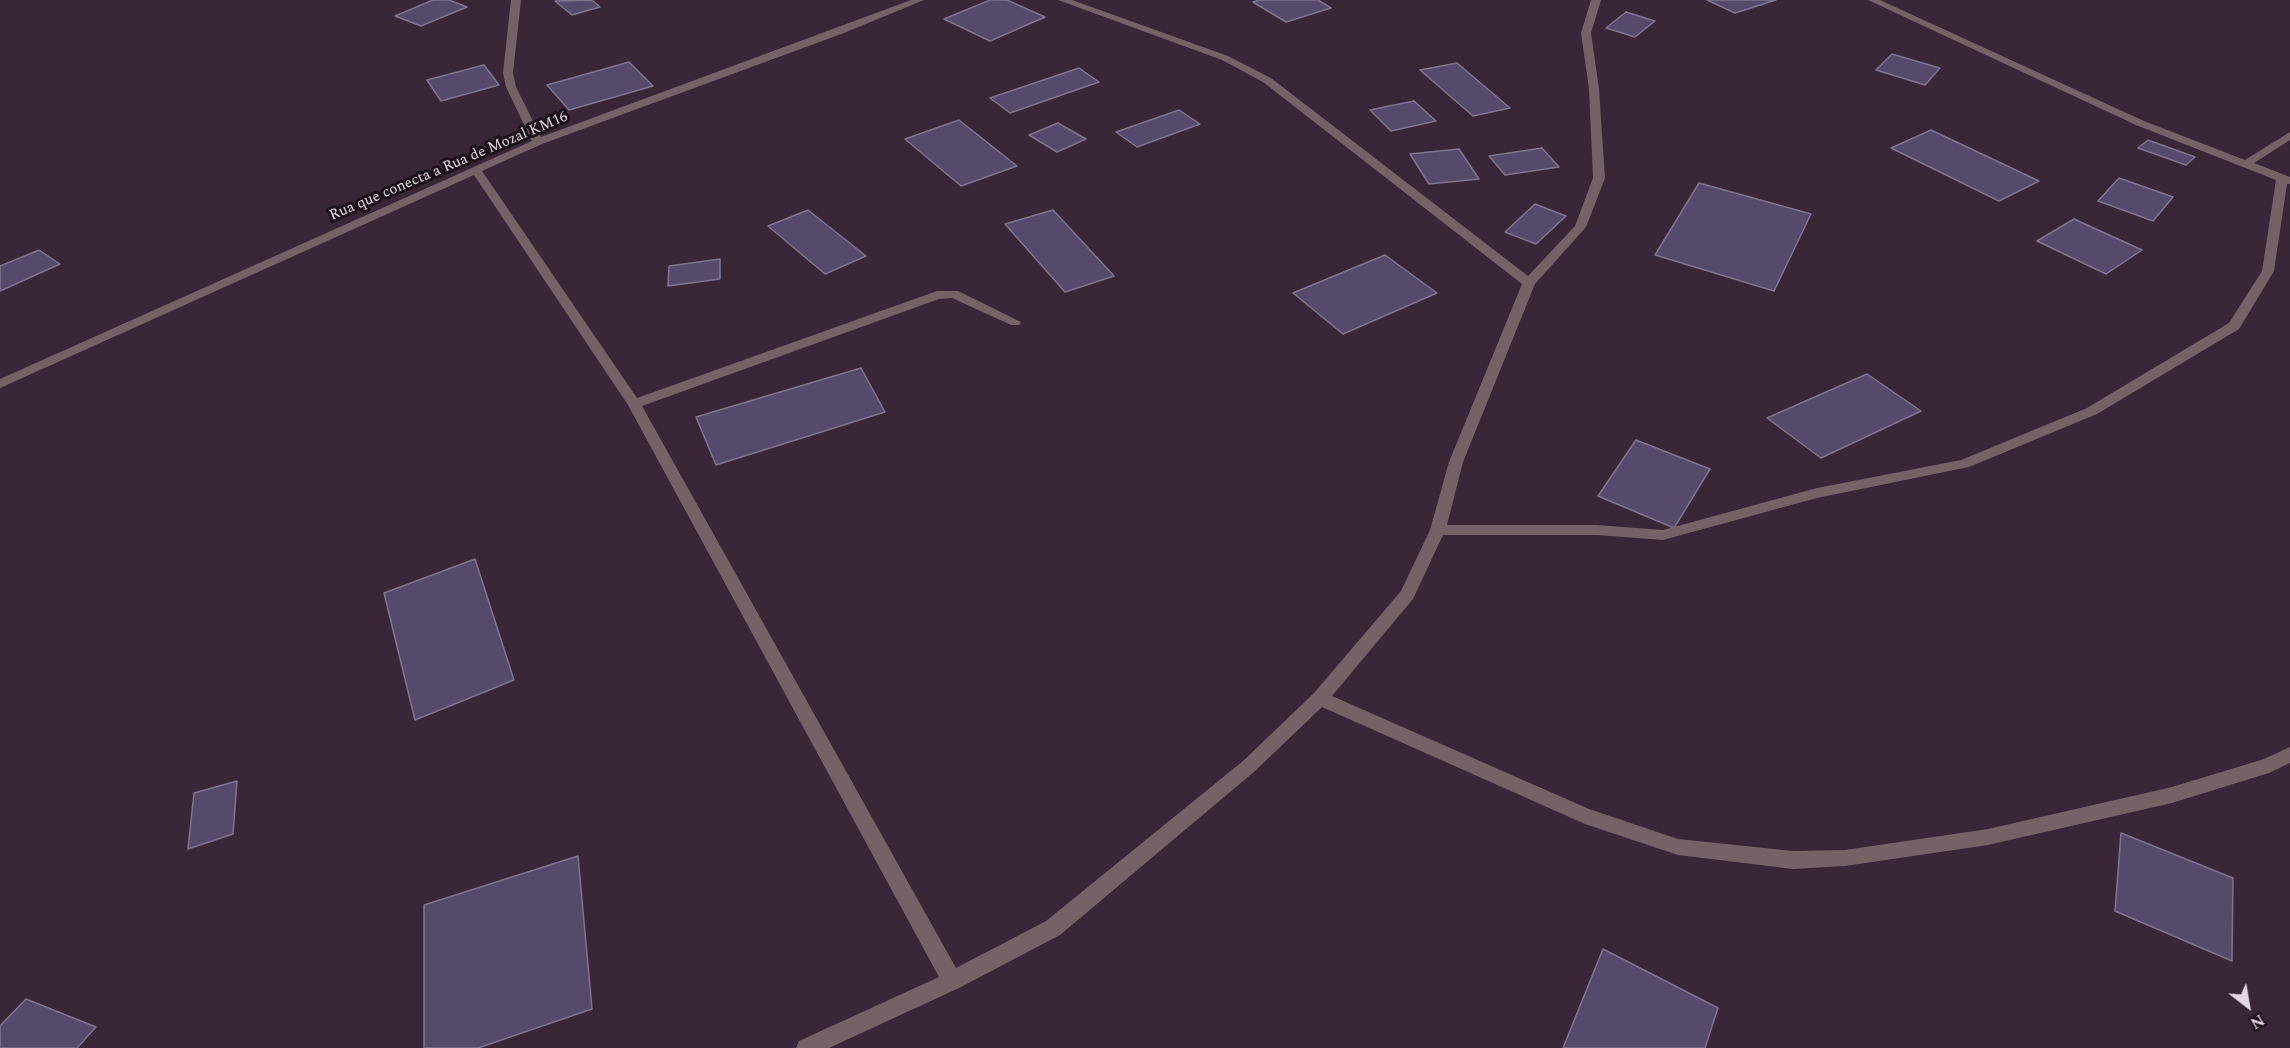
<!DOCTYPE html>
<html>
<head>
<meta charset="utf-8">
<style>
  body { margin:0 }
  #map { position:relative; width:2290px; height:1048px; overflow:hidden; background:#392636; font-family:Spectral,serif }
  canvas { display:block }
  .north { position:absolute; left:2218px; top:976px; width:60px; height:60px; -webkit-text-stroke:4px #1b121a; paint-order:stroke; rotate:149deg; font-size:16px; font-weight:700; line-height:24px; text-align:center; color:#e4d8e2 }
  .north::after { content:''; display:block; margin:auto; width:21px; height:27px; background:#e4d8e2; clip-path:polygon(50% 0,100% 100%,50% 72%,0 100%) }
</style>
</head>
<body>
<div id="map">
<canvas width="2290" height="1048"></canvas>
<div class="north">N</div>
</div>
<script>
const context = document.querySelector('canvas').getContext('2d');
context.lineJoin = 'round';
function fillPath(path, color) { context.fillStyle = color; context.fill(path, 'evenodd'); }
const toPath = rows => new Path2D(rows.map(r => 'M' + r).join(''));
function trace(path, color, width, dash) { context.strokeStyle = color; context.lineWidth = width; context.lineCap = dash ? 'butt' : 'round'; context.setLineDash(dash || []); context.stroke(path); }
function drawText(font, color, halo, rows, align = 'center') {
  context.font = font + ' Spectral,serif'; context.lineWidth = 6; context.setLineDash([]); context.textBaseline = 'middle'; context.strokeStyle = halo; context.fillStyle = color; for (const [text, x, y, turn = 0] of rows) {
    context.save(); context.translate(x, y); context.rotate((+turn || 0) * Math.PI / 180); context.textAlign = isNaN(turn) ? turn : align; if (halo) context.strokeText(text, 0, 0); context.fillText(text, 0, 0); context.restore();
  }
}
const building = toPath([
  [433,0,449,0,467,7,421,26,395,16,433,0],
  [592,0,600,7,572,15,555,1,592,0],
  [990,0,1007,0,1045,17,990,41,944,19,990,0],
  [1259,0,1318,0,1331,8,1286,22,1253,2,1259,0],
  [1707,0,1776,0,1735,13,1707,0],
  [1626,12,1655,21,1635,37,1606,28,1626,12],
  [1892,54,1940,68,1925,85,1876,70,1892,54],
  [629,62,653,86,569,110,547,85,629,62],
  [1457,63,1510,108,1473,116,1420,70,1457,63],
  [484,65,499,85,441,101,427,80,484,65],
  [1079,68,1099,82,1010,113,990,98,1079,68],
  [1414,101,1436,121,1391,131,1370,110,1414,101],
  [1179,110,1200,124,1137,147,1116,132,1179,110],
  [959,120,1017,166,961,186,905,139,959,120],
  [1058,123,1086,139,1057,152,1029,135,1058,123],
  [1931,130,2039,181,1999,201,1891,148,1931,130],
  [2148,140,2195,157,2186,165,2138,148,2148,140],
  [1542,148,1559,167,1505,175,1489,156,1542,148],
  [1459,149,1479,179,1429,184,1410,154,1459,149],
  [2119,178,2173,197,2153,221,2098,201,2119,178],
  [1699,183,1811,214,1774,291,1655,255,1699,183],
  [1535,204,1566,216,1536,244,1505,232,1535,204],
  [808,210,866,256,825,274,768,226,808,210],
  [1053,210,1114,276,1065,292,1005,224,1053,210],
  [2074,219,2142,250,2106,274,2037,241,2074,219],
  [39,250,60,264,0,291,0,266,39,250],
  [1385,255,1437,293,1343,334,1293,293,1385,255],
  [720,259,720,279,668,286,669,266,720,259],
  [861,368,885,412,716,465,696,417,861,368],
  [1867,374,1921,411,1821,458,1767,418,1867,374],
  [1636,440,1710,469,1674,528,1598,496,1636,440],
  [475,559,514,680,415,720,384,593,475,559],
  [237,781,233,834,188,849,194,793,237,781],
  [2121,833,2233,878,2232,961,2115,911,2121,833],
  [578,856,592,1009,478,1048,424,1048,424,905,578,856],
  [1603,949,1718,1008,1705,1048,1563,1048,1603,949],
  [26,999,96,1027,77,1048,0,1048,0,1026,26,999]
]);
const minor = toPath([
  [511,0,521,0,513,73,516,87,541,137,911,0,924,0,844,33,542,144,482,171,637,398,937,291,958,291,1021,322,1019,325,1011,325,952,298,939,299,642,406,956,968,1046,921,1243,761,1314,693,1401,591,1430,530,1449,462,1522,284,1263,82,1222,60,1058,0,1072,0,1228,56,1271,78,1528,276,1575,226,1593,178,1589,89,1581,33,1591,0,1601,0,1591,33,1599,89,1605,178,1586,227,1535,284,1463,462,1447,525,1597,525,1663,530,1817,488,1961,460,2087,408,2229,323,2262,271,2276,180,2136,125,1868,0,1880,0,2144,121,2245,160,2290,132,2290,140,2254,163,2290,177,2290,184,2287,184,2274,271,2239,329,2097,414,1969,467,1817,498,1663,540,1597,535,1443,535,1413,599,1332,696,1589,809,1678,839,1793,851,1845,850,1988,829,2172,787,2264,759,2290,747,2290,763,2269,773,2172,803,1988,845,1845,866,1793,869,1678,855,1585,824,1322,707,1255,771,1060,935,959,988,829,1048,796,1048,799,1041,939,977,628,405,474,175,0,388,0,379,532,141,506,87,503,73,511,0]
]);
const farStreetnames = [
  ["Rua que conecta a Rua de Mozal KM16",449,167,-23]
];
fillPath(building, '#55496c');
trace(building, '#7e768f', 1.5);
fillPath(minor, '#756267');
drawText('15px', '#e4d8e2', '#1b121a', farStreetnames);
</script>
</body>
</html>
